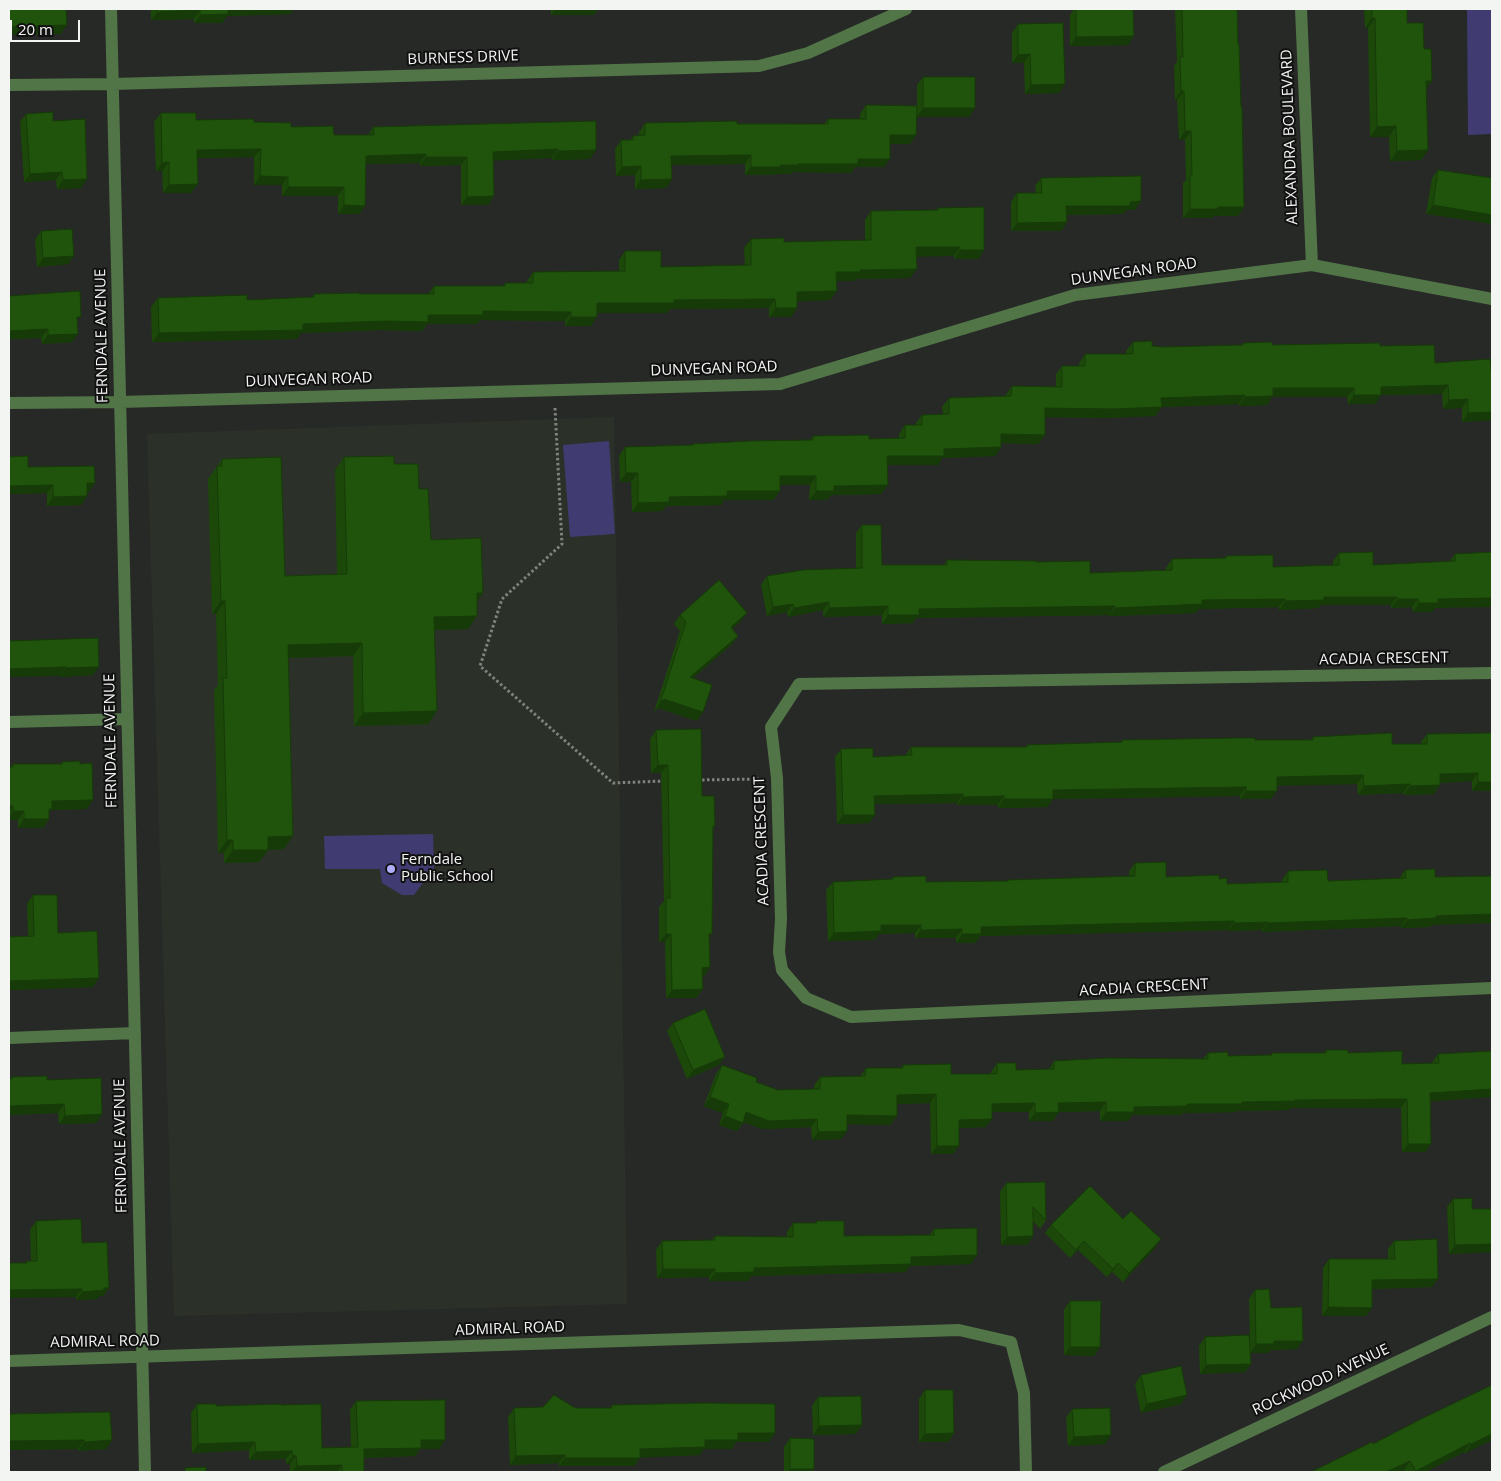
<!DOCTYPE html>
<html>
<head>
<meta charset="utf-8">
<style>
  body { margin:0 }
  #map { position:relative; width:1501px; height:1481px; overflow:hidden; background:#272926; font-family:"Open Sans",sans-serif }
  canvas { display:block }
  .frame { position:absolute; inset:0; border:10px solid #f3f5f3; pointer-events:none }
  .scale { position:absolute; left:10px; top:20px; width:70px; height:22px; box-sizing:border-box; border:2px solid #f3f5f3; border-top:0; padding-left:6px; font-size:15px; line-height:18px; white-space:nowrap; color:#f3f5f3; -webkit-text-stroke:4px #101110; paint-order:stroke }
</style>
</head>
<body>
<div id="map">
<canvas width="1501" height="1481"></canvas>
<div class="frame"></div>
<div class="scale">20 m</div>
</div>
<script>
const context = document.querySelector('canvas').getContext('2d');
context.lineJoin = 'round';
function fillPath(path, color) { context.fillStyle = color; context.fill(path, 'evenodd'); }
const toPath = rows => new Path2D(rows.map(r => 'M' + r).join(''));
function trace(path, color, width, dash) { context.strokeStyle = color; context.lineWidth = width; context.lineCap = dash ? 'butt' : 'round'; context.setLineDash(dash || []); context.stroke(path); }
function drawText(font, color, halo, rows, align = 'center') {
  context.font = font + ' "Open Sans",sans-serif'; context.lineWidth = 4; context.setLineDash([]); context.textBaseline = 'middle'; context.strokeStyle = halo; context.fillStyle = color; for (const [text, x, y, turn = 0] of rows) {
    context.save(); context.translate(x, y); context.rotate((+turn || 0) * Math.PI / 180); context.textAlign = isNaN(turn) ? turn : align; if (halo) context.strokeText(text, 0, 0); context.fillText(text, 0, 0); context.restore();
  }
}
const built = toPath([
  [614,417,627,1304,174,1316,147,434]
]);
const green = toPath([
  [1467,9,1492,9,1492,134,1468,135],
  [609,441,615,534,570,537,563,445],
  [433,834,434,868,414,895,402,895,382,883,380,869,325,869,324,836]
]);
const path = toPath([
  [555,408,562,544,502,599,480,666,613,783,664,781],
  [697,780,759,779]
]);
const minor = toPath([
  [111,9,145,1472],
  [1301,9,1312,265],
  [9,85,113,84,759,66,808,53,906,9],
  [9,403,120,402,780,384,1075,295,1312,265,1492,299],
  [1492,673,799,684,771,727,777,778,781,919,779,952,782,970,806,998,851,1017,1492,988],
  [9,722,127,719],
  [9,1038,135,1033],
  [9,1361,959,1330,1011,1342,1024,1393,1026,1472]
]);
const tertiary = toPath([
  [1164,1472,1492,1317]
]);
const wall = toPath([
  [151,9,294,9,290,14,227,16,222,23,194,23,194,19,151,20],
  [551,9,598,9,594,15,551,15],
  [1074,9,1133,9,1128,45,1070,46,1070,15],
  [1175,9,1237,9,1244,207,1238,216,1214,216,1212,218,1183,218,1183,183,1186,180,1185,140,1179,140,1177,100,1175,100,1174,66,1177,62],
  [1364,9,1407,9,1407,23,1426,89,1428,150,1421,160,1390,161,1389,137,1370,137,1368,28,1365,28],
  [1018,24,1059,93,1025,94,1024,63,1012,63,1012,33],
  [923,77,975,108,969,117,917,117,916,135,910,144,890,144,890,159,884,167,855,167,851,173,793,172,791,174,775,174,774,175,745,175,745,164,671,165,672,179,666,188,635,189,635,175,616,176,615,149,621,140,630,140,633,136,639,136,639,132,645,123,824,124,828,119,860,119,860,114,866,105,917,106,917,85],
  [161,113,196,120,254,122,291,127,334,135,368,135,373,127,596,150,590,159,552,160,552,158,494,160,494,196,488,205,461,205,461,165,420,166,420,163,366,164,365,206,359,214,338,214,338,196,282,196,282,185,254,185,254,157,197,158,191,193,163,193,162,171,156,171,154,122],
  [26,114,53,121,81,188,57,189,56,180,24,182,20,122],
  [1438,170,1492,178,1426,214,1432,178],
  [1041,178,1135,210,1126,210,1123,214,1067,215,1067,222,1061,231,1011,231,1011,202,1017,193,1036,193,1035,186],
  [938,208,984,250,978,259,954,259,954,256,916,256,910,278,855,279,854,281,836,281,830,300,797,301,797,308,791,317,769,317,769,308,670,309,667,313,597,313,591,326,565,326,565,321,480,320,477,324,427,324,422,331,380,330,301,333,297,339,152,342,151,307,158,298,247,300,312,297,314,294,428,294,434,286,503,286,505,283,527,283,527,281,533,272,619,271,619,260,625,251,661,267,745,265,744,248,751,239,784,242,865,240,865,220,871,211,937,210],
  [41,231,74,256,68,264,37,267,35,240],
  [9,296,77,322,72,342,42,344,41,338,9,339],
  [1133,342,1152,346,1164,347,1241,345,1243,343,1272,345,1380,346,1435,363,1492,420,1462,422,1462,408,1443,409,1442,394,1381,395,1375,404,1348,404,1347,397,1272,397,1267,405,1239,406,1239,404,1162,407,1155,416,1105,418,1045,417,1045,435,1038,444,1001,443,1001,447,995,456,942,458,938,465,887,465,881,494,831,495,827,500,809,500,810,485,780,485,780,491,773,500,724,500,721,505,666,506,662,511,632,512,631,482,620,482,619,456,625,447,692,445,693,444,810,440,813,436,869,439,899,439,899,434,905,425,916,425,916,423,922,415,943,414,942,407,949,398,1005,396,1012,386,1056,387,1056,374,1062,366,1079,366,1079,363,1085,354,1126,354,1126,351],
  [9,457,28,467,89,492,87,492,87,496,81,505,47,506,47,493,9,494],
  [344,457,394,464,419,489,431,540,477,602,468,629,435,630,428,724,354,726,353,656,288,658,284,849,268,850,259,862,224,863,224,853,218,853,214,690,218,685,216,614,212,614,208,479,222,459,285,576,337,574,335,470],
  [862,525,882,565,944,565,947,560,1037,562,1090,573,1166,570,1166,568,1172,559,1225,558,1226,556,1273,567,1333,565,1333,561,1339,553,1373,565,1449,562,1455,554,1492,552,1435,608,1432,612,1413,612,1412,607,1391,608,1391,605,1321,605,1318,608,1279,610,1279,607,1198,609,1196,613,1109,616,1109,615,916,618,913,623,882,624,882,615,823,617,823,610,788,617,787,612,767,616,761,585,767,576,856,568,856,533],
  [680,615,741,621,732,629,738,636,732,644,693,678,697,721,658,708,654,712,680,631,674,624],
  [9,641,93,675,60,677,60,676],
  [656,730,702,796,715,826,713,829,709,938,710,967,704,976,702,976,703,989,696,998,666,998,665,942,659,942,659,907,664,901,661,773,651,773,650,739],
  [1492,733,1492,791,1472,791,1472,781,1440,783,1434,794,1404,795,1403,793,1358,795,1357,784,1277,785,1271,799,1240,799,1240,796,1053,799,1047,807,998,808,998,805,957,805,957,803,874,804,875,815,869,823,837,824,835,757,841,749,873,757,905,756,911,747,1026,747,1027,745,1121,742,1122,740,1310,740,1313,737,1392,744,1421,744,1421,742,1427,734],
  [62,762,87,809,51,810,49,813,49,819,43,828,18,828,18,820,9,820,9,767,10,767,13,764,61,764],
  [1135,863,1166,877,1219,879,1227,884,1282,882,1282,880,1288,871,1328,881,1399,879,1405,870,1432,925,1430,927,1401,928,1401,926,1262,932,1262,930,1228,931,1228,930,980,936,975,943,956,943,956,938,915,938,915,933,879,934,875,940,828,941,826,890,833,882,892,880,893,877,926,882,1007,881,1008,880,1129,876,1129,871],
  [33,895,58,933,93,987,9,990,9,937,28,936,27,904],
  [673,1023,719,1065,687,1079,667,1031],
  [1326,1050,1348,1053,1402,1064,1432,1063,1438,1054,1492,1051,1430,1101,1431,1144,1425,1152,1402,1152,1401,1108,1290,1108,1289,1110,1237,1111,1236,1112,1182,1113,1181,1115,1132,1115,1128,1121,1100,1121,1100,1111,1059,1112,1053,1121,1029,1121,1029,1112,992,1112,986,1127,959,1128,953,1154,931,1154,930,1103,897,1104,897,1116,890,1125,847,1124,847,1131,841,1139,812,1140,811,1127,763,1129,743,1122,737,1131,719,1125,723,1113,704,1106,716,1074,722,1065,756,1082,778,1090,814,1089,814,1086,820,1077,860,1077,866,1068,901,1068,903,1065,951,1074,991,1074,991,1072,997,1063,1016,1070,1049,1069,1054,1061,1203,1059,1208,1053,1228,1056,1271,1055,1272,1053,1324,1053],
  [12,1077,47,1080,102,1114,96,1123,59,1124,58,1113,9,1115,9,1079,10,1079],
  [1045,1182,1046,1220,1040,1229,1033,1221,1033,1236,1027,1245,1001,1245,1000,1192,1006,1183],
  [1453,1199,1472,1209,1492,1209,1492,1252,1449,1254,1447,1207],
  [1123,1219,1161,1239,1155,1248,1123,1282,1112,1272,1107,1277,1078,1250,1070,1258,1045,1233,1051,1225],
  [36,1221,82,1243,109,1288,103,1296,99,1296,98,1299,76,1300,76,1297,26,1263,27,1261,31,1261,30,1230],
  [817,1221,844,1236,929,1235,934,1229,971,1264,910,1266,905,1272,751,1276,748,1281,709,1281,709,1277,657,1278,656,1250,662,1241,712,1240,715,1236,787,1237,787,1232,793,1223,815,1223],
  [1394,1241,1432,1287,1372,1289,1366,1316,1322,1316,1323,1268,1329,1259,1388,1259,1388,1249],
  [1255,1290,1271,1308,1297,1349,1271,1350,1268,1353,1250,1353,1251,1364,1245,1372,1200,1374,1199,1346,1205,1337,1250,1343,1249,1299],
  [1070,1301,1100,1347,1094,1356,1064,1355,1064,1310],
  [1141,1375,1181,1404,1141,1413,1135,1384],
  [925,1390,954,1433,948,1442,919,1442,919,1399],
  [818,1397,856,1434,813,1435,812,1406],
  [356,1401,439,1449,420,1449,415,1456,364,1458,364,1472,290,1472,290,1464,286,1464,286,1459,249,1460,249,1450,192,1453,191,1413,197,1404,216,1406,281,1405,322,1448,351,1447,350,1410],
  [612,1405,769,1442,736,1442,732,1449,704,1449,699,1455,640,1457,634,1466,559,1466,559,1463,510,1465,508,1417,514,1408,610,1408],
  [1072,1409,1105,1444,1068,1446,1066,1418],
  [9,1414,112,1440,106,1449,78,1451,78,1449,9,1450],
  [790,1438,812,1472,784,1472,784,1447],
  [1492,1440,1465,1453,1464,1452,1425,1472,1406,1472,1404,1470,1399,1472,1311,1472,1373,1444]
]);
const shadedWall = toPath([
  [227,9,294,9,290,14,227,16,222,23,194,23,200,15],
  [555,9,598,9,594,15,551,15],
  [200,10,194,19,151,20,157,12],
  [1372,18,1375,18,1368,28,1365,28],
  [67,25,61,34,9,35,9,27],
  [1134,36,1128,45,1070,46,1076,37],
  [1030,54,1024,63,1012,63,1018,55],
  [1426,81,1432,81,1425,91],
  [1065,84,1059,93,1025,94,1031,85],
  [1181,91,1184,91,1177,100,1175,100],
  [923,108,975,108,969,117,917,117],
  [1396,126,1389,137,1370,137,1377,127],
  [1185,131,1191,131,1185,140,1179,140],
  [890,135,916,135,910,144,884,144],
  [261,149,254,157,191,158,197,150],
  [558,149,552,158,487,161,493,152],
  [596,150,590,159,552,160,558,151],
  [1428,150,1421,160,1390,161,1397,151],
  [426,154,420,163,360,164,366,156],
  [751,155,745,164,665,165,671,156],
  [426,157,467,157,461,165,420,166],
  [858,159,890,159,884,167,855,167,851,173,793,172,791,174,775,174,774,175,745,175,751,167,780,165],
  [169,162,162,171,156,171,162,163],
  [641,166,635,175,616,176,622,167],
  [62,172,56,180,24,182,30,174],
  [260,176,288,177,282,185,254,185],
  [87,179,81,188,57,189,63,180],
  [672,179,666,188,635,189,641,180],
  [198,184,191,193,163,193,169,185],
  [288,187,344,187,338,196,282,196],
  [494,196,488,205,461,205,467,197],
  [1141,201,1135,210,1126,210,1123,214,1060,215,1066,206],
  [344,205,365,206,359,214,338,214],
  [1433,205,1492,215,1492,224,1426,214],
  [1218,207,1244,207,1238,216,1214,216,1212,218,1183,218,1190,209],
  [1067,222,1061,231,1011,231,1017,223],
  [916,247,960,247,954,256,910,257],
  [960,250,984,250,978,259,954,259],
  [74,256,68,264,37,267,43,258],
  [917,269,910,278,855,279,854,281,830,281,836,272,860,270],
  [837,291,830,300,790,302,797,292],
  [775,299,769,308,670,309,667,313,590,313,597,303,674,300],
  [776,308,797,308,791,317,769,317],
  [483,311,571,312,565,321,480,320,477,324,427,324,422,331,380,330,301,333,297,339,152,342,159,333,303,324],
  [571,317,597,317,591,326,565,326],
  [48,329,41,338,9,339,9,331],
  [78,334,72,342,42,344,48,335],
  [1448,385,1442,394,1381,395,1375,404,1348,404,1354,395,1381,387],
  [1273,388,1354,388,1347,397,1272,397,1267,405,1239,406,1245,397],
  [1245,395,1239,404,1162,407,1155,416,1105,418,1039,417,1045,408,1161,398],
  [1468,399,1462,408,1443,409,1449,400],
  [1492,412,1492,420,1462,422,1468,413],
  [1001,434,1045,435,1038,444,995,443],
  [1001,447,995,456,942,458,938,465,881,465,887,456,944,449],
  [626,473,638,473,631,482,620,482],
  [780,476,816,476,810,485,773,485],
  [87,483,95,483,89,492,81,492],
  [53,485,47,493,9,494,9,486],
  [888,485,881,494,831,495,827,500,809,500,816,491,834,486],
  [727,491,780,491,773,500,724,500,721,505,666,506,662,511,632,512,638,503,669,497],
  [87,496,81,505,47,506,53,497],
  [477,593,483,593,474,606],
  [1324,597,1397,597,1391,605,1321,605,1318,608,1279,610,1285,601],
  [1492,598,1492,607,1435,608,1432,612,1413,612,1419,603,1438,599],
  [1285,599,1279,607,1198,609,1196,613,1109,616,1115,608,1202,600],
  [1398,599,1418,599,1412,607,1391,608],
  [221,601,225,601,216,614,212,614],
  [829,602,823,610,788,617,794,608],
  [793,604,787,612,767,616,773,607],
  [888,606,882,615,823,617,829,608],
  [1115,606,1109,615,916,618,913,623,882,624,888,615,919,609],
  [747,613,741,621,725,635,731,627],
  [477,616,468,629,425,630,434,617],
  [738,636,732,644,684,686,690,677],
  [362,643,353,656,279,658,288,645],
  [66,667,60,676,9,677,9,669],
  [99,667,93,675,60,677,66,668],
  [664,699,703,712,697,721,658,708,654,712,660,703],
  [437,711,428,724,354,726,363,713],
  [658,765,668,765,661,773,651,773],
  [1478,773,1472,781,1434,783,1440,774],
  [1363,775,1357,784,1271,786,1277,777],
  [1478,782,1492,782,1492,791,1472,791],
  [1410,784,1403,793,1358,795,1364,786],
  [1440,785,1434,794,1404,795,1410,786],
  [1246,787,1240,796,1053,799,1047,807,998,808,1004,799,1053,790],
  [1246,791,1277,791,1271,799,1240,799],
  [963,794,957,803,868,804,874,796],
  [1004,796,998,805,957,805,963,797],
  [93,800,87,809,51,810,46,817,52,801],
  [9,806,13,806,9,812],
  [13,811,24,811,18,820,9,820,9,818],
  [843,815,875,815,869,823,837,824],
  [24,819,49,819,43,828,18,828],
  [293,836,284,849,268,850,259,862,224,863,233,850,268,837],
  [227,840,233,840,224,853,218,853],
  [1492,914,1492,923,1432,925,1430,927,1401,928,1407,920,1436,916],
  [1407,918,1401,926,1262,932,1268,923],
  [1234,921,1228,930,980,936,975,943,956,943,962,934,981,927],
  [1268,922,1262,930,1228,931,1234,923],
  [881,925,921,925,915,933,879,934,875,940,828,941,834,933],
  [962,929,956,938,915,938,921,930],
  [666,934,671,934,665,942,659,942],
  [710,967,704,976,696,976,702,968],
  [99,978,93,987,9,990,9,981],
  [703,989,696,998,666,998,672,990],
  [725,1057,719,1065,687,1079,693,1070],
  [1492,1089,1492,1097,1424,1102,1430,1093],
  [936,1094,930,1103,891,1104,897,1095],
  [710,1097,729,1104,723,1113,704,1106],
  [1407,1099,1401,1108,1290,1108,1289,1110,1237,1111,1236,1112,1182,1113,1181,1115,1132,1115,1128,1121,1100,1121,1106,1112,1134,1107,1295,1100],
  [1106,1102,1100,1111,1052,1112,1058,1103],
  [1035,1103,1029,1112,986,1112,992,1104],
  [64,1104,58,1113,9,1115,9,1106],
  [746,1112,817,1119,811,1127,763,1129,740,1121],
  [1059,1112,1053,1121,1029,1121,1035,1113],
  [102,1114,96,1123,59,1124,65,1116],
  [847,1115,897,1116,890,1125,841,1124],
  [725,1116,743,1123,737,1131,719,1125],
  [992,1119,986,1127,953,1128,959,1120],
  [847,1131,841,1139,812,1140,818,1132],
  [1408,1144,1431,1144,1425,1152,1402,1152],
  [937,1146,959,1146,953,1154,931,1154],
  [1033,1236,1027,1245,1001,1245,1007,1237],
  [1161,1239,1155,1248,1123,1282,1129,1273],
  [1084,1241,1078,1250,1070,1258,1076,1250],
  [1492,1244,1492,1252,1449,1254,1455,1245],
  [977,1255,971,1264,910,1266,905,1272,751,1276,748,1281,709,1281,715,1273,754,1268,911,1257],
  [1118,1263,1112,1272,1107,1277,1113,1269],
  [663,1269,715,1269,709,1277,657,1278],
  [1438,1279,1432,1287,1366,1289,1372,1280],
  [104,1288,109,1288,103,1296,99,1296,98,1299,76,1300,82,1292],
  [82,1289,76,1297,9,1298,9,1290],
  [1328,1307,1372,1308,1366,1316,1322,1316],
  [1274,1341,1303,1341,1297,1349,1271,1350,1268,1353,1250,1353,1256,1344],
  [1070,1347,1100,1347,1094,1356,1064,1355],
  [1251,1364,1245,1372,1200,1374,1206,1365],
  [1187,1395,1181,1404,1141,1413,1147,1404],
  [862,1425,856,1434,813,1435,819,1426],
  [738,1433,775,1433,769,1442,736,1442,732,1449,704,1449,699,1455,634,1458,640,1449,705,1440],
  [954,1433,948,1442,919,1442,925,1434],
  [1492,1434,1492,1440,1465,1453,1471,1444],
  [1111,1435,1105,1444,1068,1446,1074,1437],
  [84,1440,78,1449,9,1450,9,1441],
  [112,1440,106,1449,78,1451,84,1442],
  [421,1440,445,1440,439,1449,420,1449,415,1456,358,1458,364,1449],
  [255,1442,249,1450,192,1453,198,1444],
  [1470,1443,1464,1452,1425,1472,1415,1472],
  [292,1451,286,1459,249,1460,256,1452],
  [565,1455,559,1463,510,1465,516,1456],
  [293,1456,296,1456,290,1464,286,1464],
  [565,1458,640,1458,634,1466,559,1466],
  [1410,1461,1404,1470,1399,1472,1386,1472],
  [342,1465,337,1472,292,1472,297,1466],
  [790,1469,814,1469,812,1472,787,1472]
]);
const building = toPath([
  [9,9,66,9,67,25,9,27,9,9],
  [157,9,228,9,228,14,200,15,200,10,157,12,157,9],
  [1076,9,1133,9,1134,36,1076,37,1076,9],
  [1182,9,1237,9,1238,44,1239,44,1241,107,1242,107,1244,207,1218,207,1218,209,1190,209,1190,175,1192,175,1191,131,1185,131,1184,91,1181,91,1180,57,1183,57,1182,9],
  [1372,9,1407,9,1407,23,1423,23,1424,49,1431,49,1432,81,1426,81,1428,150,1397,151,1396,126,1377,127,1375,18,1372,18,1372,9],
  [1063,23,1065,84,1031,85,1030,54,1018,55,1018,24,1063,23],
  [923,77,975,77,975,108,923,108,923,77],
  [866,105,917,106,916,135,890,135,890,159,858,159,858,164,798,164,798,165,780,165,780,167,751,167,751,155,671,156,672,179,641,180,641,166,622,167,621,140,633,140,633,136,645,135,645,123,737,121,737,124,828,124,828,119,866,119,866,105],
  [53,112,53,121,85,119,87,179,63,180,62,172,30,174,26,114,53,112],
  [161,113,196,113,196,120,254,119,254,122,291,123,291,127,333,126,334,135,374,135,373,127,596,121,596,150,558,151,558,149,493,152,494,196,467,197,467,157,426,157,426,154,366,156,365,206,344,205,344,187,288,187,288,177,260,176,261,149,197,150,198,184,169,185,169,162,162,163,161,113],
  [1438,170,1492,178,1492,215,1433,205,1438,170],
  [1141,176,1141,201,1130,202,1130,206,1066,206,1067,222,1017,223,1017,193,1042,193,1041,178,1141,176],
  [984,207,984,250,960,250,960,247,916,247,917,269,860,270,860,272,836,272,837,291,797,292,797,308,776,308,775,299,674,300,674,303,597,303,597,317,571,317,571,312,483,311,483,315,428,315,428,322,387,321,303,324,303,330,159,333,158,298,247,295,247,300,314,297,314,294,359,293,359,294,434,294,434,286,505,286,505,283,533,283,533,272,625,271,625,251,661,251,661,267,751,265,751,239,784,238,784,242,871,240,871,211,938,210,938,208,984,207],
  [72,229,74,256,43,258,41,231,72,229],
  [80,291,81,317,77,317,78,334,48,335,48,329,9,331,9,296,80,291],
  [1152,341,1152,346,1164,347,1243,345,1243,343,1272,342,1272,345,1380,343,1380,346,1434,345,1435,363,1490,359,1492,378,1492,412,1468,413,1468,399,1449,400,1448,385,1381,387,1381,395,1354,395,1354,388,1273,388,1273,396,1245,397,1245,395,1161,398,1162,407,1112,409,1045,408,1045,435,1001,434,1001,447,944,449,944,456,887,456,888,485,834,486,834,491,816,491,816,476,780,476,780,491,727,491,727,496,669,497,669,502,638,503,638,473,626,473,625,447,693,445,693,444,750,441,813,440,813,436,869,435,869,439,905,438,905,425,922,425,922,415,949,414,949,398,1011,396,1012,386,1062,387,1062,366,1085,366,1085,354,1133,354,1133,342,1152,341],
  [28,456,28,467,94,466,95,483,87,483,87,496,53,497,53,485,9,486,9,457,28,456],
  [394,456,394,464,418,464,419,489,428,489,431,540,481,538,483,593,477,593,477,616,434,617,437,711,363,713,362,643,288,645,293,836,268,837,268,850,233,850,233,840,227,840,223,678,227,678,225,601,221,601,217,466,222,466,222,459,281,457,285,576,347,574,344,457,394,456],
  [862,525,881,525,882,565,947,565,947,560,1037,561,1037,562,1090,561,1090,573,1172,570,1172,559,1226,558,1226,556,1273,555,1273,567,1339,565,1339,553,1373,552,1373,565,1455,561,1455,554,1492,552,1492,598,1438,599,1438,603,1419,603,1418,599,1398,599,1397,597,1324,597,1324,600,1285,601,1285,599,1202,600,1202,604,1115,608,1115,606,919,609,919,615,888,615,888,606,829,608,829,602,794,608,793,604,773,607,767,576,803,570,862,568,862,525],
  [719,580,747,613,731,627,738,636,690,677,712,685,703,712,664,699,660,703,686,622,680,615,719,580],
  [98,638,99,667,66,668,66,667,9,669,9,641,98,638],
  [701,729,702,796,714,796,715,826,713,826,712,934,709,934,710,967,702,968,703,989,672,990,671,934,666,934,666,898,670,898,668,765,658,765,656,730,701,729],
  [1392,733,1392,744,1427,744,1427,734,1492,733,1492,782,1478,782,1478,773,1440,774,1440,785,1410,786,1410,784,1364,786,1363,775,1277,777,1277,791,1246,791,1246,787,1053,790,1053,799,1004,799,1004,796,963,797,963,794,874,796,875,815,843,815,841,749,873,748,873,757,912,755,911,747,1027,747,1027,745,1122,742,1122,740,1236,738,1255,738,1255,740,1313,740,1313,737,1392,733],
  [80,761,80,764,92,763,93,800,52,801,52,809,49,809,49,819,24,819,24,811,13,811,13,806,9,806,9,767,13,767,13,764,62,764,62,762,80,761],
  [1166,862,1166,877,1219,875,1219,879,1227,878,1227,884,1288,882,1288,871,1327,870,1328,881,1406,878,1405,870,1435,869,1435,877,1492,876,1492,914,1436,916,1436,918,1407,920,1407,918,1268,923,1268,922,1234,923,1234,921,981,927,981,934,962,934,962,929,921,930,921,925,881,925,881,931,834,933,833,882,893,879,893,877,926,876,926,882,1008,881,1008,880,1135,876,1135,863,1166,862],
  [33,895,57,895,58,933,97,931,99,978,9,981,9,937,34,936,33,895],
  [705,1009,725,1057,693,1070,673,1023,705,1009],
  [1326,1050,1348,1050,1348,1053,1402,1051,1402,1064,1439,1063,1438,1054,1492,1051,1492,1089,1430,1093,1431,1144,1408,1144,1407,1099,1295,1100,1295,1101,1242,1102,1242,1104,1187,1104,1187,1106,1134,1107,1134,1112,1106,1112,1106,1102,1058,1103,1059,1112,1035,1113,1035,1103,992,1104,992,1119,959,1120,959,1146,937,1146,936,1094,897,1095,897,1116,847,1115,847,1131,818,1132,817,1119,769,1121,746,1112,743,1123,725,1116,729,1104,710,1097,722,1065,757,1078,756,1082,778,1090,820,1089,820,1077,865,1076,866,1068,903,1068,903,1065,951,1064,951,1074,997,1074,997,1063,1016,1063,1016,1070,1054,1069,1054,1061,1108,1058,1208,1059,1208,1053,1228,1052,1228,1056,1272,1055,1272,1053,1326,1053,1326,1050],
  [47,1076,47,1080,101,1078,102,1114,65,1116,64,1104,9,1106,9,1079,12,1079,12,1077,47,1076],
  [1045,1182,1046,1220,1033,1207,1033,1236,1007,1237,1006,1183,1045,1182],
  [1090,1186,1123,1219,1131,1211,1161,1239,1129,1273,1118,1263,1113,1269,1084,1241,1076,1250,1051,1225,1090,1186],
  [1472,1198,1472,1209,1492,1209,1492,1244,1455,1245,1453,1199,1472,1198],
  [81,1219,82,1243,107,1242,109,1288,104,1288,104,1290,82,1292,82,1289,9,1290,9,1263,27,1263,27,1261,37,1261,36,1221,81,1219],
  [817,1221,844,1221,844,1236,934,1235,934,1229,977,1228,977,1255,911,1257,911,1264,754,1268,754,1272,715,1273,715,1269,663,1269,662,1241,715,1240,715,1236,793,1237,793,1223,817,1223,817,1221],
  [1437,1239,1438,1279,1372,1280,1372,1308,1328,1307,1329,1259,1395,1259,1394,1241,1437,1239],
  [1269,1289,1271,1308,1302,1307,1303,1341,1274,1341,1274,1344,1256,1344,1255,1290,1269,1289],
  [1070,1301,1101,1301,1100,1347,1070,1347,1070,1301],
  [1249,1335,1251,1364,1206,1365,1205,1337,1249,1335],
  [1181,1366,1187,1395,1147,1404,1141,1375,1181,1366],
  [1492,1385,1492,1434,1471,1444,1470,1443,1416,1471,1410,1461,1386,1472,1311,1472,1372,1442,1373,1444,1421,1419,1492,1385],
  [925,1390,953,1390,954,1433,925,1434,925,1390],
  [554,1395,575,1408,612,1408,612,1405,704,1403,775,1404,775,1433,738,1433,738,1440,705,1440,705,1447,640,1449,640,1458,565,1458,565,1455,516,1456,514,1408,543,1407,554,1395],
  [861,1396,862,1425,819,1426,818,1397,861,1396],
  [445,1400,445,1440,421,1440,421,1448,364,1449,364,1472,342,1472,342,1465,297,1466,296,1456,293,1456,292,1451,256,1452,255,1442,198,1444,197,1404,216,1404,216,1406,281,1404,281,1405,321,1404,322,1448,358,1447,356,1401,445,1400],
  [1110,1408,1111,1435,1074,1437,1072,1409,1110,1408],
  [110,1412,112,1440,84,1442,84,1440,9,1441,9,1414,110,1412],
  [790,1438,814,1439,814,1469,790,1469,790,1438],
  [206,1467,206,1472,185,1472,185,1468,206,1467]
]);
const markers = [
  [391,869,5,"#b0adfa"]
];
const streetNames = [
  ["BURNESS DRIVE",463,58,-2],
  ["ALEXANDRA BOULEVARD",1290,137,-92],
  ["DUNVEGAN ROAD",1134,272,-8],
  ["FERNDALE AVENUE",102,336,-91],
  ["DUNVEGAN ROAD",714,369,-2],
  ["DUNVEGAN ROAD",309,380,-2],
  ["ACADIA CRESCENT",1384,659,-1],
  ["FERNDALE AVENUE",111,741,-91],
  ["ACADIA CRESCENT",762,841,-92],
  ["ACADIA CRESCENT",1144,988,-3],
  ["FERNDALE AVENUE",121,1146,-91],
  ["ADMIRAL ROAD",510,1329,-2],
  ["ADMIRAL ROAD",105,1342,-1],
  ["ROCKWOOD AVENUE",1321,1380,-25]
];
const poiNames = [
  ["Ferndale",401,860],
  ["Public School",401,877]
];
fillPath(built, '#2b3129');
fillPath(green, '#403b71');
trace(path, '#80827f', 3, [2.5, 2.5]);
trace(minor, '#527548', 12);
trace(tertiary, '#527548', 12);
fillPath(wall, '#1c480a');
fillPath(shadedWall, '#163b08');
fillPath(building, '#20540c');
trace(building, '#163b08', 1);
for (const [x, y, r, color] of markers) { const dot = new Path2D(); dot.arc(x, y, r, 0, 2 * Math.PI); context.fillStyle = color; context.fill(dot); trace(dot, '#101110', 2); }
drawText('15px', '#f3f5f3', '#101110', streetNames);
drawText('15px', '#f3f5f3', '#101110', poiNames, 'left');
</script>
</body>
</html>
